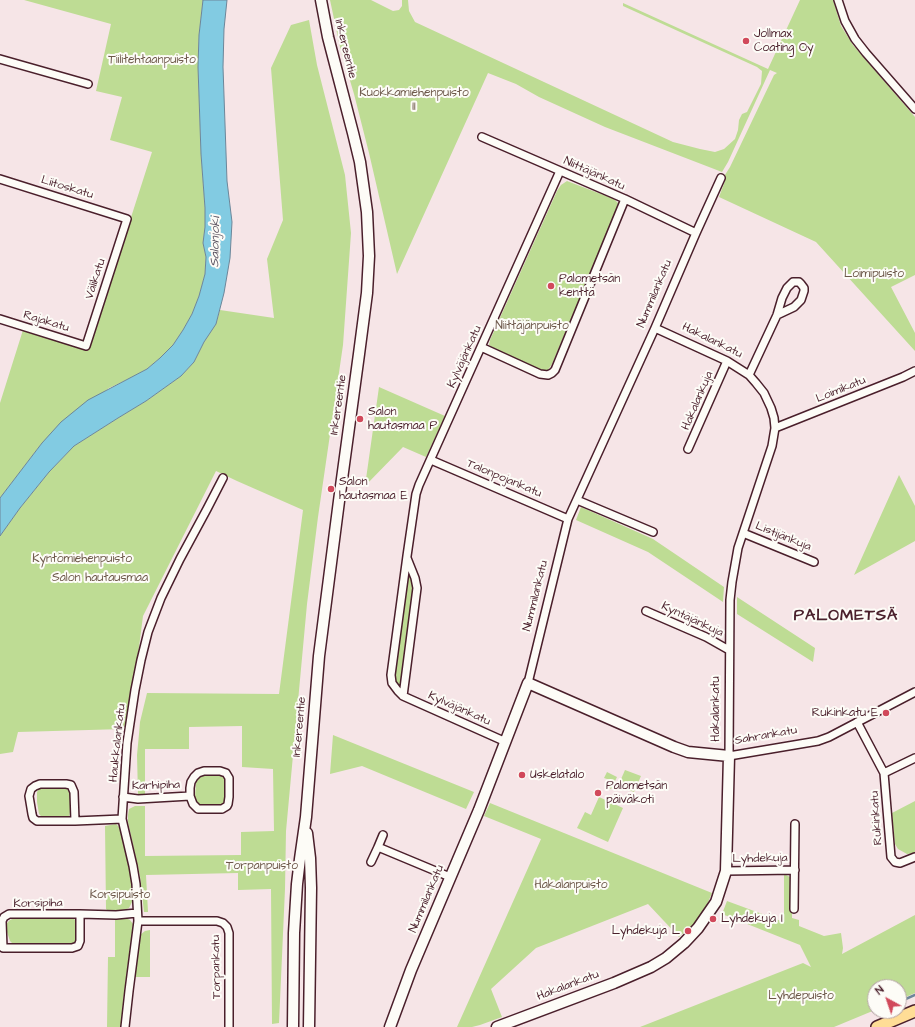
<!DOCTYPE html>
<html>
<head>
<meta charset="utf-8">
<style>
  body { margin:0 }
  #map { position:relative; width:915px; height:1027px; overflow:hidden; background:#f6e5e7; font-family:"Architects Daughter",sans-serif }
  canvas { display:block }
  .north { position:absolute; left:867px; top:979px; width:40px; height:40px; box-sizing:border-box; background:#fdfcf7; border:1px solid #b5a4a5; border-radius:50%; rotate:320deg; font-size:11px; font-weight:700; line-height:16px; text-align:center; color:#4a1f2b }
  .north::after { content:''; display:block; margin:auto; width:14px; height:18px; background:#d1495b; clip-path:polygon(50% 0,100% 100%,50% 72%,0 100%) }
</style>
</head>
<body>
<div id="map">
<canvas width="915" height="1027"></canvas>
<div class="north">N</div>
</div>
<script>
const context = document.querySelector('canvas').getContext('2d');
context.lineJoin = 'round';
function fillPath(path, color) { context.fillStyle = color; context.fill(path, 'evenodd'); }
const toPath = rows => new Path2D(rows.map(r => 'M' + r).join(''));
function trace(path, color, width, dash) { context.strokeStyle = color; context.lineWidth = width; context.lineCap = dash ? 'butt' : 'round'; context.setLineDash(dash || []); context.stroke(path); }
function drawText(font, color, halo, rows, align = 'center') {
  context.font = font + ' "Architects Daughter",sans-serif'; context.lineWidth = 4; context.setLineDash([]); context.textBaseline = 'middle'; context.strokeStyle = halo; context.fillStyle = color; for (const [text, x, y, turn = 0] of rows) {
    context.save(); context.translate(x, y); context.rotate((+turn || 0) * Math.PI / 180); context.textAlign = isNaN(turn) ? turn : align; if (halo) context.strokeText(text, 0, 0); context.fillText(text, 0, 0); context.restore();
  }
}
const green = toPath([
  [24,0,203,0,199,35,198,67,201,154,205,208,205,227,203,243,206,257,205,274,199,296,192,314,183,330,173,345,160,358,147,369,131,378,109,388,42,443,0,498,0,403,23,330,88,351,152,152,110,140,122,97,96,91,111,24],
  [330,0,371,0,393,11,399,10,402,6,402,0,408,0,409,11,415,22,673,142,700,149,715,152,724,149,735,139,738,130,739,120,742,114,747,112,761,84,762,71,757,67,623,6,623,3,768,69,800,0,833,0,841,26,853,45,915,117,915,275,891,287,915,333,915,351,816,242,719,197,725,181,723,178,730,167,774,75,777,73,770,70,728,162,722,172,605,127,539,97,516,84,488,73,397,274,369,153,354,94,340,47],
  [309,20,317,65,345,175,351,233,343,345,318,517,307,604,286,831,285,889,279,1023,272,1024,271,889,238,890,238,873,146,875,148,912,144,912,140,876,128,822,128,815,129,809,135,806,145,806,145,856,241,855,241,832,274,831,273,769,242,767,242,726,189,727,189,749,145,749,145,794,138,794,137,755,139,734,140,722,147,693,279,694,303,510,237,481,216,471,143,616,139,647,124,729,18,732,13,752,0,754,0,536,20,508,49,472,74,446,118,418,146,401,181,376,194,362,204,342,216,324,220,310,274,318,267,259,283,220,271,68,291,25],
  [567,181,614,199,618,203,618,207,552,364,548,370,543,371,493,348,489,345,490,340,557,191,561,185],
  [379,387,445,416,426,457,403,447,365,486],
  [899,475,915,506,915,541,854,575],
  [581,507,653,539,724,587,723,602,648,552,576,520],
  [407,556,415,578,403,696,391,675],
  [737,597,815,648,813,662,737,614],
  [333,735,474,792,466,809,362,766,330,774],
  [625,770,641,776,634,792,618,786],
  [607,772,617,777,611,789,607,787,610,780,604,778],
  [211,775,220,775,224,778,227,783,225,802,222,805,213,807,201,806,197,804,195,797,196,782,201,776],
  [47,787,63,787,67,789,70,793,71,808,69,817,61,820,46,820,42,817,39,814,37,802,37,792,39,789],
  [599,797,623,808,608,842,577,828,585,812,591,815],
  [915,801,915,853,907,854,898,849,895,844,892,813],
  [490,803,712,893,706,907,695,923,679,937,648,904,536,948,491,989,502,1017,480,1025,472,1027,457,1027,541,839,484,816],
  [116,824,120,828,130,873,133,895,132,902,129,908,121,911,108,911,106,909,105,826],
  [784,874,790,877,792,881,792,918,799,920,799,926,824,936,841,933,843,948,842,954,915,915,915,993,899,1000,899,987,875,987,875,1010,834,1027,640,1027,803,963,811,967,800,945,722,914,727,901,784,922],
  [71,916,76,921,77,927,76,942,73,945,14,945,10,941,7,932,6,924,10,920,15,918],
  [126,918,130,920,133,924,123,1001,122,1025,122,1027,107,1027,108,957,115,957,115,919],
  [150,930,150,977,135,977,140,935,145,931]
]);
const water = toPath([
  [203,0,227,0,224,29,223,67,227,181,232,222,230,258,224,293,216,324,204,342,194,362,181,376,146,401,118,418,74,446,49,472,20,508,0,536,0,498,42,443,61,422,88,400,147,369,160,358,173,345,183,330,192,314,199,296,205,274,206,257,203,243,205,227,205,208,201,154,198,67,199,35,203,0]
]);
const stream = toPath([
  [899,1002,915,995]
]);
const street = toPath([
  [838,0,845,21,855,39,866,53,915,109],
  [0,59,88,84],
  [482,137,625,199,696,233],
  [0,179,127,219,86,346,0,319],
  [655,328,727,361,749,375,756,383,764,393,771,408,774,418,775,428,772,446,738,548,732,582,730,600,729,756,818,741,829,737,915,692],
  [481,347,540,374,548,375,552,373,555,370,625,199],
  [749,375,777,315,782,298,787,288,793,282,799,282,801,284,804,288,804,291,801,300,794,307,777,315],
  [775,428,903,377,915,371],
  [688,449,727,361],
  [431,460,568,519],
  [577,500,653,532],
  [743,533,814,562],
  [646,611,706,637,729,650],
  [528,683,568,519,573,508,655,328,696,233,721,178],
  [403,696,417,588,415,578,407,558],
  [857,722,884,773,891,857,895,862,900,863,915,857],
  [506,742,403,696,398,691,392,683,391,675,407,556,416,494,419,485,560,171],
  [884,773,915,758],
  [123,797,138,799,190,796,193,804,198,809,222,809,227,806,228,804,229,797,229,778,226,773,220,771,204,771,198,773,194,777,191,782,190,788,190,796],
  [75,821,74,792,71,785,66,784,40,784,35,786,31,789,29,796,32,814,33,818,37,821,75,821,122,819],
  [378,847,383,835],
  [371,862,378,847,450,877],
  [726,871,795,870],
  [794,909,795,824],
  [80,914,80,941,78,946,72,948,3,948,2,921,4,917,9,914,80,914,116,915,137,913],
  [138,921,217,921,223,923,227,927,229,933,229,1027],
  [125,1027,129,991,138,921,136,884,133,866,122,819,127,743,135,690,141,660,148,632,161,598,180,559,207,509,223,478]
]);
const secondary = toPath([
  [307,833,310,858,311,888,309,1027],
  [293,1027,294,933,297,884,300,859,306,817,319,656,339,501,359,354,367,293,369,256,367,212,360,162,353,133,328,37,321,0],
  [390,1027,411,970,479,810,528,683,674,747,688,752,729,756,726,871,716,902,698,928,684,943,666,958,651,967,614,983,497,1027]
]);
const primary = toPath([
  [877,1027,915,1011]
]);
const markers = [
  [746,41,4,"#d1495b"],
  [551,286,4,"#d1495b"],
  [360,419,4,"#d1495b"],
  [331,489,4,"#d1495b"],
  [886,713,4,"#d1495b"],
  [522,775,4,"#d1495b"],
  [598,793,4,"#d1495b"],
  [713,919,4,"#d1495b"],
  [688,931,4,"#d1495b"]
];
const poiNames = [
  ["Jollmax",754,34],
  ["Coating Oy",754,48],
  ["Palometsän",559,279],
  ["kenttä",559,293],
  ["Salon",368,412],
  ["hautasmaa P",368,426],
  ["Salon",339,482],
  ["hautasmaa E",339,496],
  ["Rukinkatu E",878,713,"right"],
  ["Uskelatalo",530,775],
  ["Palometsän",606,786],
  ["päiväkoti",606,800],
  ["Lyhdekuja I",721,919],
  ["Lyhdekuja L",680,931,"right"]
];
const streetNames = [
  ["Inkereentie",345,49,76],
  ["Niittäjänkatu",594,174,24],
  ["Liitoskatu",67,188,17],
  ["Välikatu",96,279,-72],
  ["Nummilankatu",655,294,-67],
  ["Rajakatu",46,322,17],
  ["Hakalankatu",712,341,26],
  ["Kylväjänkatu",465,357,-66],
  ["Loimikatu",841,390,-22],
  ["Hakalankuja",698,401,-67],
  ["Inkereentie",339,405,-82],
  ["Talonpojankatu",504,479,23],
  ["Listijänkuja",783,537,22],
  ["Nummilankatu",536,596,-76],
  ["Kyntäjänkuja",692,620,25],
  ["Kylväjänkatu",459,709,24],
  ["Hakalankatu",716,709,-90],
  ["Inkereentie",300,727,-85],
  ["Sahrankatu",766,736,-10],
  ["Haukkalankatu",118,743,-84],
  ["Karhipiha",156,786,-2],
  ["Rukinkatu",877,818,-94],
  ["Lyhdekuja",760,859,-1],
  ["Nummilankatu",427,899,-67],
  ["Korsipiha",38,904,-1],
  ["Torpankatu",217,967,-91],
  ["Hakalankatu",568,986,-21]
];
const parkNames = [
  ["Tiilitehtaanpuisto",152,60],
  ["Kuokkamiehenpuisto",414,93],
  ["II",414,107],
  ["Loimipuisto",874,274],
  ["Niittäjänpuisto",532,326],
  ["Kyntömiehenpuisto",82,559],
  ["Salon hautausmaa",100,578],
  ["Torpanpuisto",262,866],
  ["Hakalanpuisto",571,885],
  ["Korsipuisto",120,895],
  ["Lyhdepuisto",801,996]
];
const waterNames = [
  ["Salonjoki",216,242,-89]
];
const districtNames = [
  ["PALOMETSÄ",846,617]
];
fillPath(green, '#bedc94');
fillPath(water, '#82cbe2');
trace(water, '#6c8699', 1);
trace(stream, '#6c8699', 2.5);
trace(street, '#4a1f2b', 10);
trace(secondary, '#4a1f2b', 13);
trace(primary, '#4a1f2b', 14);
trace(street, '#fdfcf7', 7);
trace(secondary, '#fdfcf7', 10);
trace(primary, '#ffdd96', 11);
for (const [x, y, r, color] of markers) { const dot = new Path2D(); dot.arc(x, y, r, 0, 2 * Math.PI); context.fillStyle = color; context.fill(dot); trace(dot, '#fdfcf7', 1.5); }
drawText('12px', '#4a1f2b', '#fdfcf7', poiNames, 'left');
drawText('12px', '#4a1f2b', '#fdfcf7', streetNames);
drawText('12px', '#6d584a', '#fdfcf7', parkNames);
drawText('italic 13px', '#5b5362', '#fdfcf7', waterNames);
context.letterSpacing = '1px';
drawText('bold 16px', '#4a1f2b', '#fdfcf7', districtNames);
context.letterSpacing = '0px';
</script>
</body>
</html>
